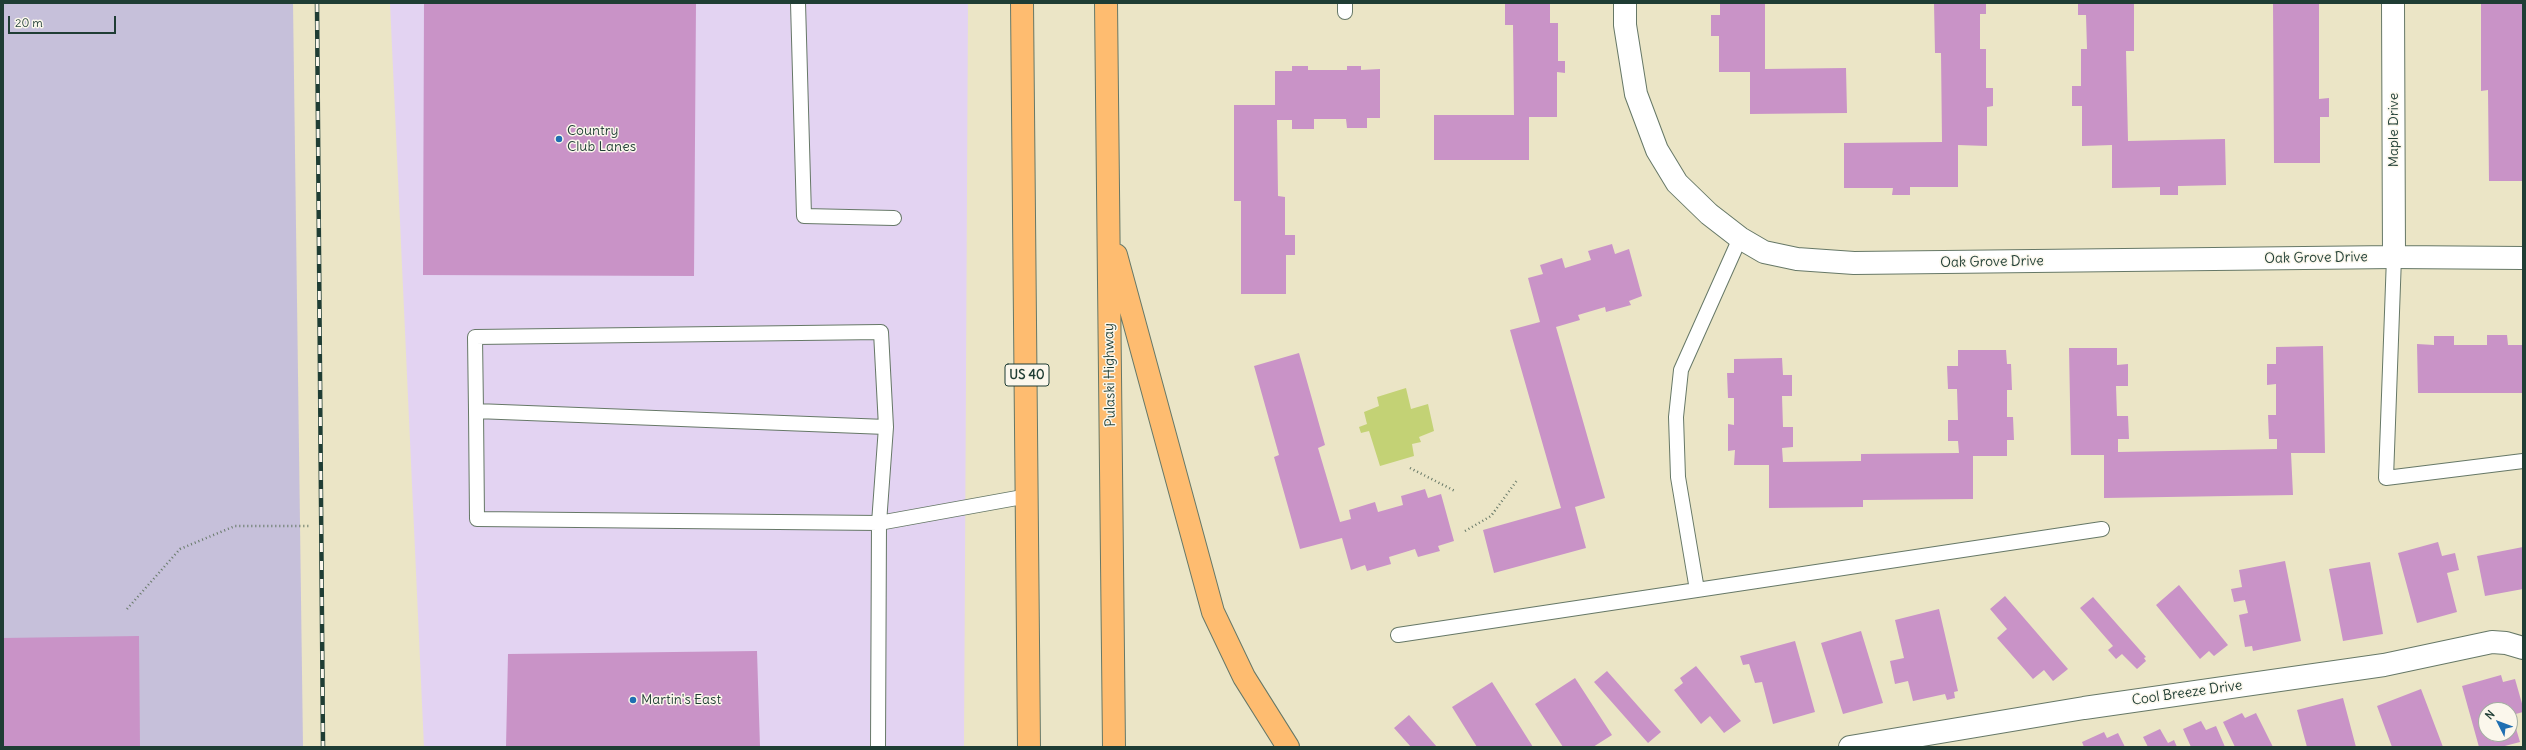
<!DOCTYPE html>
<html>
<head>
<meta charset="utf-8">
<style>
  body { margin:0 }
  #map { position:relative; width:2526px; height:750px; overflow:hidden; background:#ebe5c6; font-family:Delius,sans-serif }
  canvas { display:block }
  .frame { position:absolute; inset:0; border:4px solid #1f3d34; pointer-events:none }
  .north { position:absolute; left:2478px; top:702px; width:40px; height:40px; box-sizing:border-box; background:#fbf7ec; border:1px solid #a3ada2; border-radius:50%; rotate:312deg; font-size:11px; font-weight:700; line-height:16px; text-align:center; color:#1f3d34 }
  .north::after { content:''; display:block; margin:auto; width:14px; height:18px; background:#1f6fb2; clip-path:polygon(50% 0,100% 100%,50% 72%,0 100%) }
  .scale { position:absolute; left:8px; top:16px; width:108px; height:18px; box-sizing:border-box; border:2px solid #1f3d34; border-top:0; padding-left:5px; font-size:12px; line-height:14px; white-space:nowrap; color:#1f3d34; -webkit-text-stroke:3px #fbf7ec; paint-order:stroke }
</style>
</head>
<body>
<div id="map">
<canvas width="2526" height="750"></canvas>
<div class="frame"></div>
<div class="north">N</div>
<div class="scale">20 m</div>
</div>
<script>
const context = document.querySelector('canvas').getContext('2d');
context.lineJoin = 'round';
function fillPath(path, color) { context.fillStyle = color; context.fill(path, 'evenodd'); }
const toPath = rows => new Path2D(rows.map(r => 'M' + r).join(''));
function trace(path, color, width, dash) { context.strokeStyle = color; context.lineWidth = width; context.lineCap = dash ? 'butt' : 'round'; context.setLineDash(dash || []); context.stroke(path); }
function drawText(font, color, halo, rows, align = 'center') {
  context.font = font + ' Delius,sans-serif'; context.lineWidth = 3; context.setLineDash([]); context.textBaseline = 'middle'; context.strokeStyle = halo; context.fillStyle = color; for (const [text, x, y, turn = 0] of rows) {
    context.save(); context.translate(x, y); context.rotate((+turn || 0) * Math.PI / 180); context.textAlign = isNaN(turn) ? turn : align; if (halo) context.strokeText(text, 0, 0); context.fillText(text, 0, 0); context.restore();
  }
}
const built = toPath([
  [390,3,968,3,964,747,424,747]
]);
const industrial = toPath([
  [3,3,293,3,303,747,3,747]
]);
const green = toPath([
  [1406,388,1411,409,1428,404,1434,431,1419,437,1421,442,1412,444,1414,456,1380,466,1369,431,1361,433,1359,427,1367,424,1364,412,1379,406,1377,397]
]);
const building = toPath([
  [424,3,696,3,694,276,423,275],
  [1505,3,1550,3,1550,23,1558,23,1558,61,1565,61,1565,73,1557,72,1557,117,1529,117,1529,160,1434,160,1434,115,1514,115,1513,25,1505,25],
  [1720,3,1765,3,1765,69,1846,68,1847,113,1750,114,1750,72,1719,72,1719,36,1711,36,1711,15,1720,15],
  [1934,3,1986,3,1986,14,1980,14,1980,49,1986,49,1986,88,1993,88,1993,106,1987,107,1987,146,1958,145,1958,187,1910,187,1910,195,1892,195,1893,188,1844,188,1844,143,1942,142,1941,53,1935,53],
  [2078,3,2134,3,2134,51,2126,51,2128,141,2225,139,2226,185,2178,186,2178,195,2160,195,2160,187,2112,188,2112,145,2082,146,2082,106,2072,106,2072,86,2081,86,2081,49,2087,49,2086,15,2078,15],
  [2273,3,2319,3,2319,99,2329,98,2329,117,2320,117,2320,163,2274,163],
  [2481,3,2523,3,2523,181,2489,181,2488,90,2481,91],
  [1292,66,1308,66,1308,70,1347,70,1347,66,1361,66,1361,70,1380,69,1380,118,1367,118,1367,128,1347,128,1346,119,1314,119,1314,129,1292,129,1292,120,1277,120,1278,196,1285,197,1285,235,1295,235,1295,255,1286,255,1286,294,1241,294,1241,201,1234,201,1234,105,1275,105,1275,71,1292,71],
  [1612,244,1615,254,1629,249,1642,296,1629,301,1631,305,1606,312,1605,307,1578,315,1580,320,1556,327,1605,498,1575,507,1586,548,1494,573,1483,530,1561,508,1510,330,1540,322,1528,278,1543,274,1540,265,1562,258,1565,268,1591,260,1588,251],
  [2487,335,2507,335,2508,345,2523,345,2523,393,2418,393,2417,344,2434,345,2434,336,2454,336,2454,345,2487,345],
  [2323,346,2325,453,2291,453,2293,495,2104,498,2104,455,2071,455,2069,348,2117,348,2117,365,2128,364,2128,386,2116,386,2117,416,2128,416,2129,439,2118,439,2118,452,2277,449,2277,439,2269,439,2268,415,2276,415,2276,384,2267,385,2267,364,2276,364,2276,347],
  [1958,350,2006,350,2007,364,2011,364,2012,390,2007,390,2007,417,2013,417,2014,440,2007,440,2007,456,1973,456,1973,499,1863,500,1863,507,1769,508,1769,465,1734,465,1735,450,1728,451,1728,424,1734,425,1734,398,1728,398,1727,373,1734,373,1734,359,1782,358,1783,375,1792,375,1792,396,1782,396,1783,427,1793,427,1793,447,1782,448,1783,462,1861,461,1861,454,1959,453,1958,441,1948,441,1948,420,1958,420,1957,389,1948,389,1947,366,1958,366],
  [1299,353,1325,445,1318,448,1340,522,1351,519,1349,510,1375,502,1378,512,1403,505,1401,496,1425,489,1428,498,1441,494,1454,541,1438,546,1440,551,1418,557,1415,549,1389,557,1391,564,1367,571,1365,565,1351,570,1342,538,1300,549,1274,457,1279,455,1254,366],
  [2438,542,2442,556,2455,553,2459,570,2447,573,2457,612,2417,623,2398,553],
  [2523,547,2523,589,2485,596,2477,556],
  [2285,561,2301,641,2253,651,2252,646,2245,647,2239,615,2248,613,2245,600,2234,602,2231,589,2242,587,2239,570],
  [2370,562,2383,634,2343,641,2329,569],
  [2179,585,2228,645,2214,656,2209,651,2200,659,2156,605],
  [2005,596,2068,669,2053,681,2044,670,2033,679,1997,638,2007,629,1990,609],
  [2093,597,2146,657,2144,658,2146,661,2137,669,2122,654,2116,659,2108,650,2113,646,2080,608],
  [1939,609,1958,691,1954,692,1955,698,1947,700,1945,694,1913,701,1908,681,1895,684,1890,661,1904,658,1895,620],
  [1861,631,1883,703,1843,714,1821,643],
  [139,636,140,747,3,747,3,638],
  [1795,641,1815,712,1773,724,1762,682,1755,683,1749,664,1743,665,1740,656],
  [757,651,760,747,506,747,508,654],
  [1696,666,1741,721,1724,733,1710,716,1701,724,1674,690,1683,683,1680,678],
  [1607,671,1661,732,1648,743,1594,682],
  [2501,675,2503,682,2515,679,2523,707,2523,712,2512,715,2520,742,2501,747,2479,747,2462,686],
  [2486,710,2510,710,2510,734,2486,734],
  [1575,678,1612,735,1593,747,1563,747,1535,704],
  [1492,682,1533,747,1477,747,1452,707],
  [2421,689,2443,747,2392,747,2377,706],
  [2343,698,2356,747,2307,747,2297,710],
  [2242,713,2245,718,2256,713,2273,747,2235,747,2223,722],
  [1409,715,1437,747,1411,747,1394,728],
  [2201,721,2206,730,2216,726,2225,747,2191,747,2183,729],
  [2160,729,2168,743,2174,740,2177,747,2148,747,2143,737],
  [2104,732,2107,738,2118,733,2125,747,2084,747,2082,742]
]);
const path = toPath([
  [1410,468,1455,491],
  [1465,531,1491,516,1518,479],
  [127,609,180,549,235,526,309,526]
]);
const service = toPath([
  [798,3,804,216,894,218],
  [1345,12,1345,3],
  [2394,257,2386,478,2523,461],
  [476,411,475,337,881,332,886,427],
  [1697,590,1678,477,1676,417,1681,370,1740,238],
  [1398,635,2102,529],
  [878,747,879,523,886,427,476,411,477,519,879,523,1028,496]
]);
const minor = toPath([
  [1625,3,1625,25,1636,94,1657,150,1677,183,1709,214,1740,238,1764,252,1797,259,1854,263,2394,257,2523,258],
  [2393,3,2394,257],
  [1850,747,2084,708,2384,665,2492,642,2506,643,2523,648]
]);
const trunk = toPath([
  [1022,3,1029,747],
  [1106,3,1114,747],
  [1116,255,1213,612,1244,677,1288,747]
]);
const rail = toPath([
  [317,3,323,747]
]);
const markers = [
  [559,139,4,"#1f6fb2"],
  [633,700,4,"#1f6fb2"]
];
const shields = [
  [1027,375,44]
];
const shieldNames = [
  ["US 40",1027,375]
];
const streetNames = [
  ["Maple Drive",2394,130,-90],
  ["Oak Grove Drive",2316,258,-1],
  ["Oak Grove Drive",1992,262,-1],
  ["Pulaski Highway",1110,375,-91],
  ["Cool Breeze Drive",2187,693,-8]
];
const poiNames = [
  ["Country",567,131],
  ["Club Lanes",567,147],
  ["Martin's East",641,700]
];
fillPath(built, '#e3d3f2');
fillPath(industrial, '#c6c0da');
fillPath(green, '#c3d275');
fillPath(building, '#c993c7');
trace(service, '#667867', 16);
trace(minor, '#667867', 24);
trace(trunk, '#667867', 24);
trace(path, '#667867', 2.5, [1, 3]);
trace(service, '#fff', 14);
trace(minor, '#fff', 22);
trace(trunk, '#febc70', 22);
trace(rail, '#1f3d34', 4.5);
trace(rail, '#fbf7ec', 3, [9]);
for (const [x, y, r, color] of markers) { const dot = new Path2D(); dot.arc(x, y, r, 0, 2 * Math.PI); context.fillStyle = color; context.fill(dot); trace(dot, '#fbf7ec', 1.5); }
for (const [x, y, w] of shields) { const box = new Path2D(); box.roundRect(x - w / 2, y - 11, w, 22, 3); context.fillStyle = '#fbf7ec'; context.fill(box); trace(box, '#1f3d34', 1); }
drawText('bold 13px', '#1f3d34', null, shieldNames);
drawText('14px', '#1f3d34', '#fbf7ec', streetNames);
drawText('14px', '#1f3d34', '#fbf7ec', poiNames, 'left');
</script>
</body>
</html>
